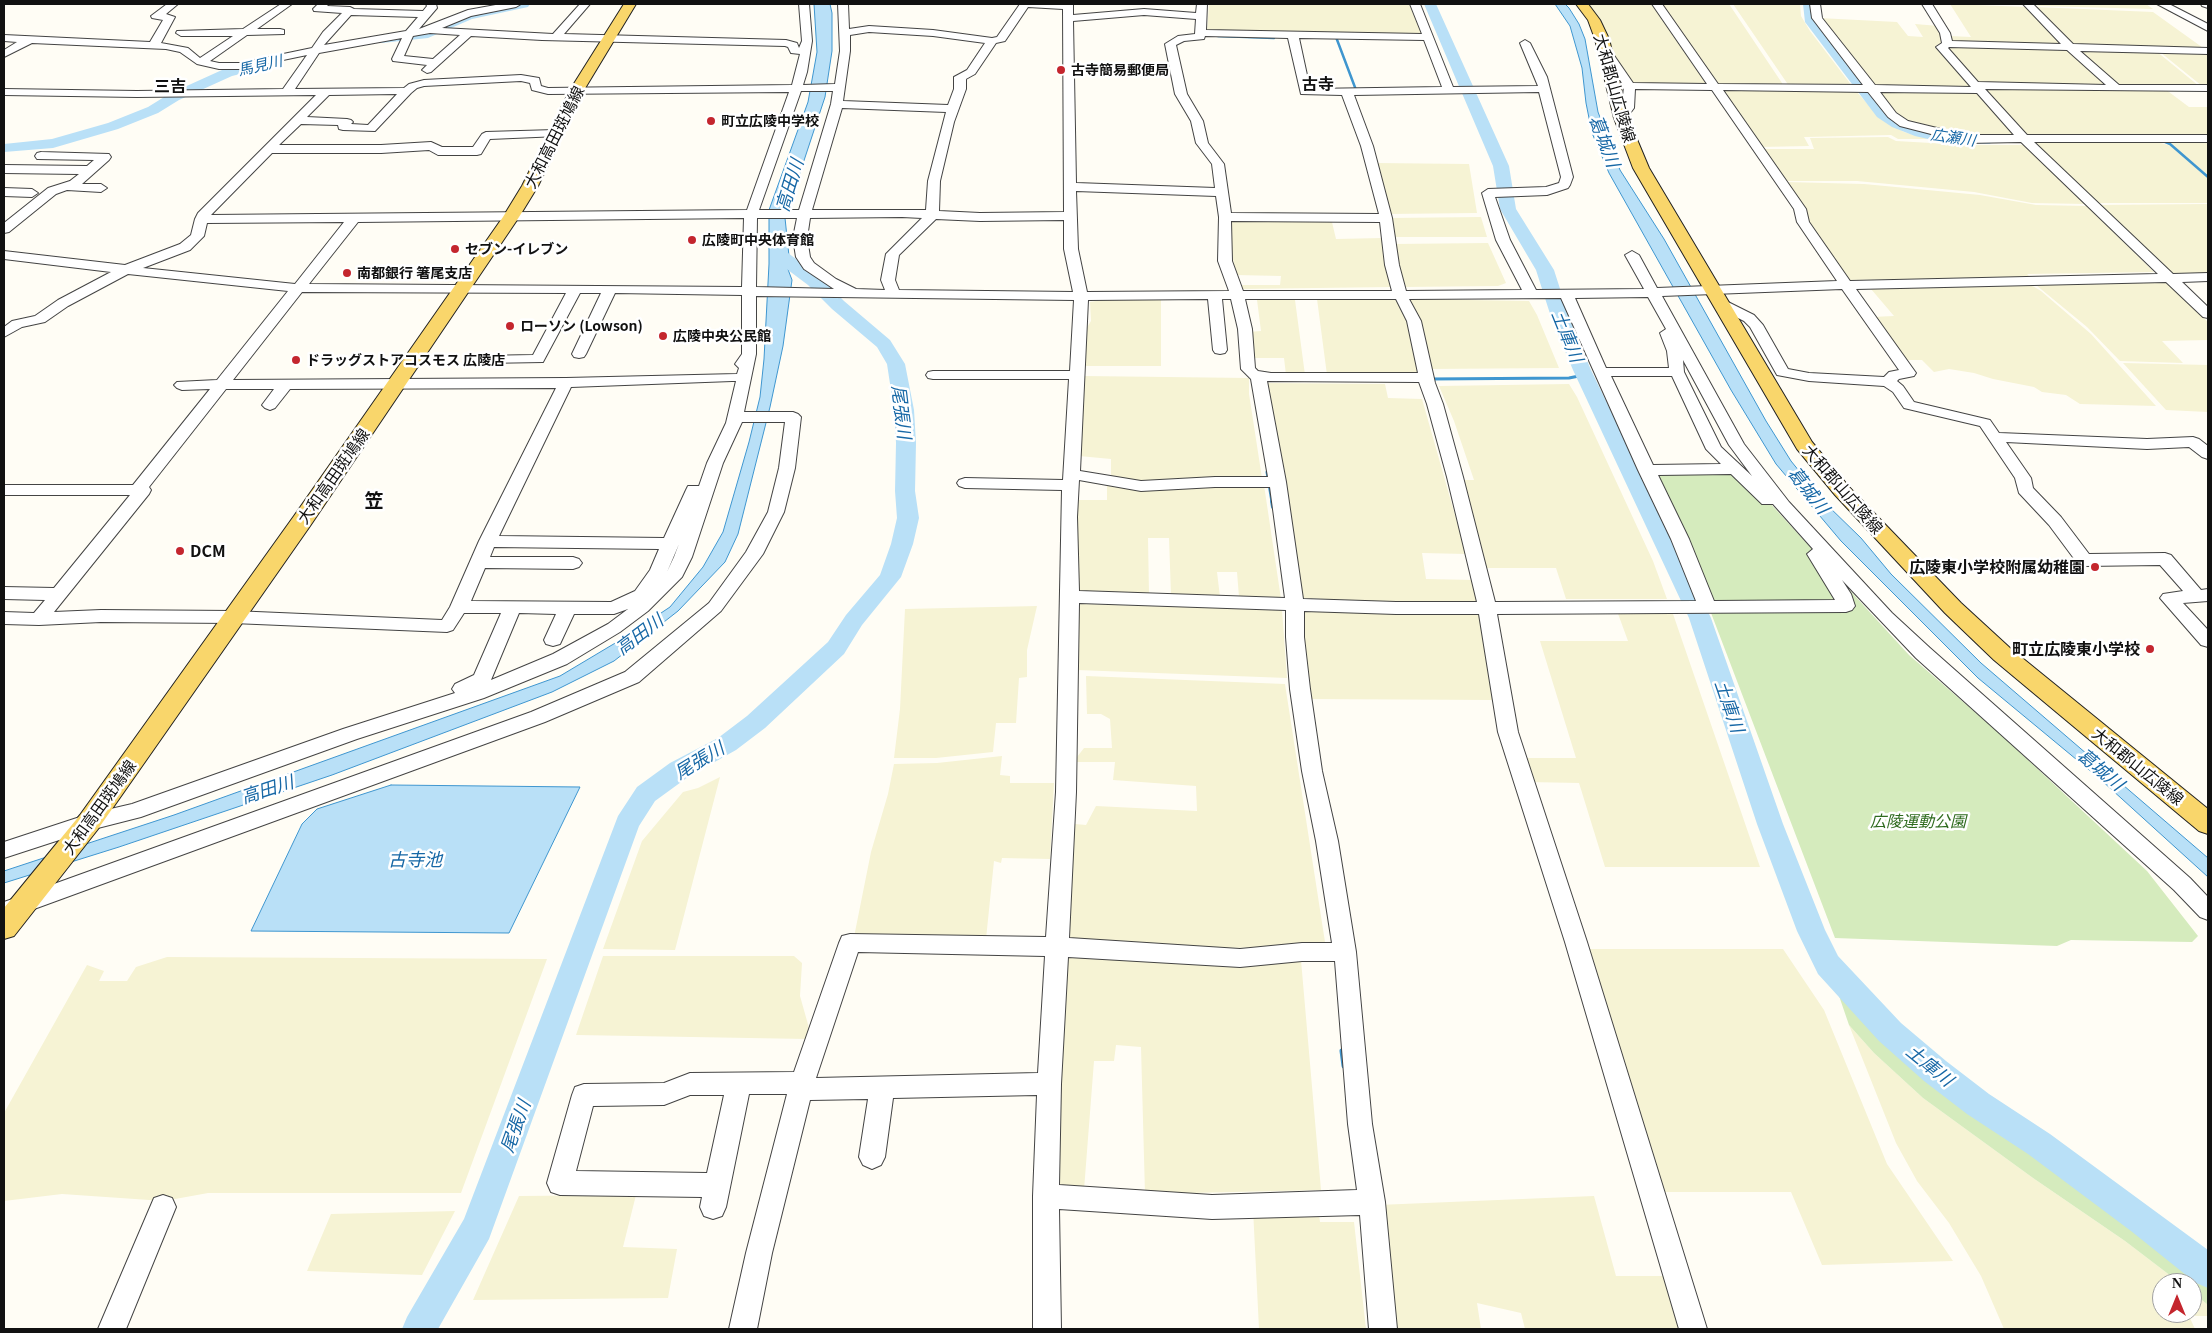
<!DOCTYPE html>
<html>
<head>
<meta charset="utf-8">
<style>
  body { margin:0 }
  #map { position:relative; width:2212px; height:1333px; overflow:hidden; background:#fffdf5; font-family:Georgia,serif }
  canvas { display:block }
  .frame { position:absolute; inset:0; border:5px solid #111; pointer-events:none }
  .north { position:absolute; left:2152px; top:1273px; width:50px; height:50px; box-sizing:border-box; background:#fff; border:1px solid #a0a0a0; border-radius:50%; rotate:0deg; font-size:14px; font-weight:700; line-height:20px; text-align:center; color:#111 }
  .north::after { content:''; display:block; margin:auto; width:18px; height:22px; background:#c4262e; clip-path:polygon(50% 0,100% 100%,50% 72%,0 100%) }
</style>
</head>
<body>
<div id="map">
<canvas width="2212" height="1333"></canvas>
<div class="frame"></div>
<div class="north">N</div>
</div>
<script>
const context = document.querySelector('canvas').getContext('2d');
context.lineJoin = 'round';
function fillPath(path, color) { context.fillStyle = color; context.fill(path, 'evenodd'); }
const toPath = rows => new Path2D(rows.map(r => 'M' + r).join(''));
function trace(path, color, width, dash) { context.strokeStyle = color; context.lineWidth = width; context.lineCap = dash ? 'butt' : 'round'; context.setLineDash(dash || []); context.stroke(path); }
function drawText(font, color, halo, rows, align = 'center') {
  context.font = font + ' Georgia,"Noto Sans JP",serif'; context.lineWidth = 5; context.setLineDash([]); context.textBaseline = 'middle'; context.strokeStyle = halo; context.fillStyle = color; for (const [text, x, y, turn = 0] of rows) {
    context.save(); context.translate(x, y); context.rotate((+turn || 0) * Math.PI / 180); context.textAlign = isNaN(turn) ? turn : align; if (halo) context.strokeText(text, 0, 0); context.fillText(text, 0, 0); context.restore();
  }
}
const farmland = toPath([
  [1209,4,1409,4,1422,34,1207,32],
  [1585,4,1653,4,1711,85,1636,84,1628,80,1616,58,1611,53,1596,16],
  [1657,4,1729,4,1784,86,1716,84],
  [1733,4,1800,4,1801,16,1810,31,1852,86,1789,86],
  [1950,4,2027,7,2067,46,1952,43,1949,36,1971,37],
  [2030,4,2146,4,2153,9,2040,6],
  [2036,7,2153,12,2206,50,2074,47],
  [1819,18,1897,22,1908,36,1923,37,1915,24,1939,26,1944,43,1937,45,1938,47,1974,87,1873,87],
  [1948,46,2069,49,2110,86,1976,83,1945,47],
  [2076,49,2156,51,2199,86,2119,87],
  [2160,52,2208,52,2208,87,2202,86],
  [1983,87,2165,89,2189,107,2208,107,2208,137,2027,136],
  [1719,89,1855,90,1882,120,1904,132,1929,139,1898,139,1891,135,1806,137,1804,137,1809,146,1760,147],
  [1874,90,1975,91,2019,136,1958,136,1897,119],
  [1888,137,1896,141,1966,145,2024,145,2086,204,2032,203,1974,192,1857,181,1786,181,1761,149,1814,149,1810,138],
  [2154,141,2171,146,2208,178,2208,203,2096,203,2033,142],
  [2208,141,2208,175,2167,142,2168,141],
  [1376,163,1469,164,1477,213,1388,214],
  [1786,182,1864,184,1980,195,2036,205,2087,206,2154,272,2027,274,2031,278,1845,280,1830,260],
  [2208,204,2208,275,2174,275,2099,205],
  [1481,217,1487,237,1392,237,1390,218],
  [1331,218,1336,239,1382,238,1392,287,1241,289,1238,285,1280,285,1281,276,1236,275,1232,254,1230,219],
  [1488,243,1506,283,1498,286,1404,287,1393,244],
  [2165,282,2208,322,2208,340,2162,341,2183,363,2120,361,2087,327,2036,285],
  [2031,285,2041,291,2091,334,2156,406,2080,404,2066,395,2042,392,2034,387,1993,379,1974,373,1949,369,1934,372,1922,360,1903,360,1872,317,1894,316,1871,289],
  [1317,299,1396,299,1408,318,1419,375,1327,375],
  [1409,299,1529,301,1537,315,1559,368,1428,369],
  [1102,300,1161,300,1161,366,1084,366,1086,329,1091,321,1090,302],
  [1257,300,1295,300,1305,375,1286,375,1284,358,1252,358,1248,332,1261,331],
  [2123,363,2208,365,2208,412,2166,410],
  [1084,376,1249,378,1249,394,1262,478,1151,482,1111,477,1111,459,1079,456],
  [1264,383,1385,384,1388,398,1422,399,1466,554,1422,553,1426,579,1474,580,1479,601,1374,601,1300,598],
  [1569,384,1577,397,1653,561,1667,599,1566,599,1556,568,1485,568,1460,480,1474,480,1454,421,1439,386],
  [1107,481,1264,485,1281,599,1239,597,1237,572,1217,572,1220,597,1171,595,1169,538,1148,538,1149,594,1078,592,1077,500,1107,500],
  [1081,604,1282,610,1287,678,1077,670,1078,606],
  [1037,606,1027,650,1027,677,1019,678,1016,723,996,723,993,752,936,758,894,758,900,709,905,609],
  [1302,610,1481,612,1494,700,1307,699],
  [1617,611,1672,611,1760,867,1605,867,1579,783,1528,782,1521,758,1576,758,1540,641,1628,641],
  [1086,676,1285,684,1325,942,1268,947,1225,948,1067,938,1075,824,1086,825,1096,806,1197,811,1196,786,1113,780,1115,762,1077,762,1077,757,1084,748,1112,748,1110,719,1101,714,1087,714],
  [1002,756,1000,775,1010,776,1010,783,1054,783,1050,859,1002,858,1001,863,994,861,986,939,854,937,871,852,888,794,894,764,937,763],
  [720,777,675,950,603,949,642,841,683,792,698,788],
  [1586,949,1783,949,1824,1010,1887,1164,1953,1261,1822,1265,1791,1192,1662,1192],
  [1066,954,1301,960,1321,1190,1145,1194,1141,1047,1116,1045,1114,1061,1094,1061,1084,1190,1059,1187,1060,1037],
  [603,956,794,956,802,963,800,996,809,1028,807,1039,576,1035],
  [167,957,547,959,461,1193,208,1193,164,1201,62,1194,4,1201,4,1113,87,965,104,971,99,981,127,981,136,967],
  [1849,1025,1874,1053,1923,1098,2033,1178,2125,1241,2180,1283,2162,1283,2162,1313,2192,1313,2192,1292,2208,1305,2208,1316,2189,1316,2195,1329,2004,1329,1981,1276,1949,1223,1917,1181,1896,1143],
  [636,1195,623,1247,677,1249,668,1298,473,1300,519,1196],
  [1594,1196,1616,1276,1669,1276,1684,1329,1525,1329,1521,1313,1477,1303,1481,1329,1391,1329,1378,1205],
  [1318,1207,1320,1222,1354,1222,1366,1329,1259,1329,1253,1209],
  [455,1211,422,1275,307,1271,331,1214]
]);
const green = toPath([
  [1736,466,1909,655,1999,733,2147,871,2198,936,2192,942,2071,940,2057,946,1835,938,1708,605,1639,469],
  [1838,993,1901,1056,1927,1079,2164,1247,2208,1282,2208,1305,2192,1292,2192,1283,2180,1283,2125,1241,2033,1178,1923,1098,1874,1053,1849,1025]
]);
const water = toPath([
  [814,4,830,4,832,13,832,51,825,97,785,218,789,256,786,264,792,280,783,346,770,407,738,534,725,562,678,611,614,661,552,692,332,775,119,847,4,883,4,871,174,815,560,676,622,639,670,607,703,567,723,532,749,442,760,397,764,359,769,264,769,210,808,102,817,52,814,4],
  [1555,4,1565,4,1569,8,1579,24,1585,39,1598,112,1620,170,1664,239,1766,421,1791,461,1825,503,1861,538,1891,574,1981,663,2208,858,2208,877,2100,779,1978,678,1841,541,1776,464,1731,390,1609,173,1592,133,1586,103,1582,68,1570,26,1555,4],
  [391,785,580,787,509,933,251,931,302,824,317,809,391,785]
]);
const streamFar3 = toPath([
  [1218,36,1274,38],
  [1336,37,1356,90],
  [2163,141,2170,144,2208,177]
]);
const streamFar2 = toPath([
  [1429,379,1569,378,1579,376,1582,370],
  [1267,472,1272,502]
]);
const streamFar1 = toPath([
  [1272,501,1273,507]
]);
const stream = toPath([
  [1342,1051,1344,1066]
]);
const river = toPath([
  [507,4,530,4,528,7,472,19,428,38,382,43,375,39,382,35,425,30,463,13,507,4],
  [1424,4,1436,4,1509,166,1516,209,1554,270,1570,320,1591,370,1711,618,1783,824,1825,930,1838,956,1901,1023,1946,1061,1989,1094,2050,1134,2208,1250,2208,1288,2196,1283,2131,1231,2028,1154,1967,1114,1924,1081,1879,1041,1818,974,1797,931,1757,824,1689,618,1573,370,1552,320,1536,270,1500,209,1493,166,1424,4],
  [1803,4,1815,4,1818,22,1887,111,1902,121,1925,130,1941,134,1985,137,1990,138,1992,141,1990,144,1941,142,1915,136,1892,127,1877,117,1805,22,1803,4],
  [271,58,276,59,278,62,276,65,232,76,179,100,158,113,118,129,53,148,4,152,4,144,52,139,108,123,148,107,169,94,222,70,271,58],
  [778,249,784,250,820,277,844,301,890,340,905,364,914,410,916,443,915,491,919,518,913,544,901,577,862,625,844,654,765,728,736,750,688,777,655,801,639,826,489,1239,438,1329,402,1329,407,1317,464,1219,618,816,637,787,670,763,718,738,747,716,828,642,846,615,880,575,891,544,897,518,895,491,896,443,894,410,887,364,877,347,832,309,808,285,772,258,770,254,772,250,778,249]
]);
const minor = toPath([
  [167,4,178,4,166,14,175,17,161,43,188,48,200,58,233,36,181,36,176,33,177,31,243,29,281,4,292,4,257,29,280,29,284,30,284,34,247,35,210,61,219,63,240,63,312,48,323,32,342,13,314,11,313,9,318,4,329,4,327,6,350,7,354,9,423,11,427,6,426,4,436,4,437,8,419,29,468,10,501,4,521,4,516,7,471,16,442,28,553,34,580,4,590,4,564,34,786,40,797,43,799,48,802,41,799,4,809,4,812,41,807,72,803,85,835,84,840,51,838,4,848,4,849,29,869,26,933,30,992,38,997,37,1020,4,1073,4,1073,15,1144,9,1196,13,1197,4,1207,4,1206,30,1422,34,1410,4,1420,4,1453,87,1538,86,1520,43,1525,40,1530,43,1547,77,1573,177,1570,185,1568,188,1547,195,1495,197,1510,240,1536,290,1644,289,1625,255,1632,251,1639,255,1657,288,1837,281,1797,222,1794,209,1712,90,1635,89,1634,108,1625,120,1617,120,1615,118,1622,108,1624,86,1602,53,1603,51,1611,51,1633,83,1707,84,1652,4,1662,4,1718,84,1863,85,1812,18,1810,4,1820,4,1822,18,1875,85,1971,87,1936,47,1942,43,1940,33,1922,4,1932,4,1950,33,1952,41,2061,44,2023,4,2033,4,2073,44,2208,48,2208,54,2080,51,2119,85,2208,85,2208,91,1985,89,2027,135,2208,135,2208,142,2034,142,2173,274,2208,273,2208,281,2182,282,2208,307,2208,318,2203,317,2166,282,1856,289,1916,373,1914,376,1899,379,1897,381,1903,386,1914,402,1990,420,1999,433,2147,439,2193,437,2199,439,2208,446,2208,459,2202,457,2189,447,2147,449,2006,442,2031,478,2033,488,2061,517,2089,554,2165,553,2171,555,2201,590,2208,589,2208,601,2183,603,2208,630,2208,647,2201,645,2160,598,2163,594,2183,591,2160,565,2084,566,2078,564,2049,525,2019,493,2015,478,1980,426,1904,408,1893,392,1884,386,1809,381,1777,375,1750,327,1744,321,1718,308,1716,305,1723,301,1728,302,1754,315,1763,325,1788,369,1809,373,1884,377,1889,372,1899,370,1842,289,1662,296,1744,444,1789,502,1892,613,1930,648,2190,878,2208,897,2208,920,2200,917,2174,890,1916,658,1842,580,1851,594,1855,606,1852,610,1846,612,1497,614,1518,732,1587,942,1707,1329,1679,1329,1565,942,1498,732,1479,614,1396,614,1304,611,1304,637,1310,689,1322,771,1338,841,1356,952,1372,1124,1385,1202,1397,1329,1369,1329,1360,1215,1212,1219,1059,1209,1061,1329,1033,1329,1033,1196,1037,1095,893,1098,885,1157,881,1165,872,1169,863,1165,859,1157,868,1099,810,1100,772,1253,757,1329,729,1329,746,1253,787,1094,749,1094,726,1207,722,1216,713,1219,704,1216,700,1207,702,1197,560,1195,551,1192,547,1183,572,1095,575,1087,584,1084,664,1083,690,1073,794,1072,839,943,842,936,850,934,1046,937,1056,792,1062,490,965,488,959,486,957,483,959,480,965,478,1063,480,1069,379,933,379,928,378,926,375,928,372,933,371,1070,371,1074,300,756,296,756,354,744,412,793,412,798,414,801,417,795,468,784,512,763,554,721,611,639,682,545,722,4,920,4,902,531,712,625,672,709,603,746,552,768,512,779,468,785,422,742,422,723,463,692,557,682,577,648,611,620,632,567,664,484,698,357,739,141,817,90,830,4,858,4,842,89,814,132,804,343,729,455,693,452,689,455,684,474,675,501,613,464,613,453,630,447,632,233,623,101,622,39,625,4,624,4,612,34,613,45,600,4,599,4,587,54,588,130,495,4,495,4,485,133,485,210,389,182,390,177,388,174,385,177,382,217,380,288,291,128,274,68,306,45,322,22,327,4,337,4,327,12,321,35,316,58,300,111,272,4,259,4,251,125,265,180,244,191,235,195,219,198,213,316,95,137,97,4,95,4,89,137,91,283,89,307,55,240,69,219,69,197,64,180,52,166,49,32,43,4,57,4,50,17,42,4,41,4,35,150,42,163,20,152,18,151,16,167,4],
  [1028,7,1063,9,1064,212,980,213,939,211,940,181,954,122,966,89,966,79,975,74,996,43,1005,41,1028,7],
  [351,15,418,17,406,31,324,45,351,15],
  [1144,15,1196,19,1195,34,1178,36,1165,44,1175,94,1191,121,1196,143,1212,164,1215,188,1076,183,1073,21,1144,15],
  [869,32,933,36,985,43,967,70,954,77,954,89,948,105,843,101,850,51,850,35,869,32],
  [430,33,460,35,433,59,404,56,413,36,430,33],
  [471,36,542,40,785,46,788,47,791,53,800,54,792,85,548,88,541,86,539,78,521,75,424,80,409,84,404,88,295,89,319,53,402,38,392,59,393,61,427,65,422,70,427,73,431,72,471,36],
  [1205,36,1288,38,1301,94,1342,95,1361,146,1379,214,1231,213,1224,164,1208,143,1203,121,1187,94,1176,45,1184,41,1204,39,1205,36],
  [1299,38,1424,40,1442,87,1310,89,1299,38],
  [1949,47,2067,50,2106,85,1978,82,1948,48,1949,47],
  [521,81,530,83,532,90,548,94,789,92,747,210,211,215,272,153,381,153,429,150,438,155,477,155,481,154,490,139,559,136,561,134,555,130,486,132,482,134,473,147,442,147,431,142,381,145,279,145,301,124,338,125,339,129,343,130,375,131,411,93,417,88,424,86,521,81],
  [1723,90,1868,92,1888,117,1900,126,1966,143,2021,142,2158,274,1850,281,1809,222,1806,209,1723,90],
  [801,91,833,91,831,104,799,210,759,210,801,91],
  [1539,92,1561,177,1559,183,1546,187,1488,189,1482,193,1496,240,1522,290,1406,291,1399,265,1392,218,1373,146,1354,95,1539,92],
  [1880,92,1977,93,2014,135,1966,135,1908,121,1896,113,1880,92],
  [397,94,368,125,351,124,353,122,351,120,347,119,307,117,329,95,397,94],
  [842,108,946,112,928,181,926,210,812,210,842,108],
  [1076,191,1216,196,1219,217,1218,261,1229,291,1087,292,1078,249,1076,191],
  [902,217,922,218,886,254,881,280,885,290,856,289,836,279,814,263,810,257,807,238,810,218,902,217],
  [744,218,742,287,309,284,358,222,744,218],
  [757,218,797,218,793,238,796,257,804,269,834,289,756,287,757,218],
  [936,219,980,221,1064,220,1064,249,1073,292,899,290,895,280,899,255,936,219],
  [1231,221,1380,222,1385,265,1392,291,1243,291,1232,261,1231,221],
  [344,222,295,284,143,268,190,250,204,236,207,223,344,222],
  [302,292,566,293,533,355,479,356,477,359,479,362,484,363,543,362,580,293,601,293,572,354,574,357,579,358,584,357,586,354,615,293,742,295,742,354,735,364,739,368,737,374,566,378,233,380,302,292],
  [1648,297,1666,329,1660,333,1667,351,1669,368,1606,368,1575,298,1648,297],
  [1561,298,1638,470,1671,539,1696,601,1495,602,1463,477,1443,404,1435,383,1421,321,1409,299,1561,298],
  [1208,299,1213,350,1215,353,1220,354,1225,353,1227,350,1222,299,1231,299,1238,329,1241,369,1251,379,1268,477,1215,477,1141,481,1080,471,1088,300,1208,299],
  [1245,299,1396,299,1407,321,1418,373,1271,373,1258,371,1255,368,1252,329,1245,299],
  [1683,360,1729,445,1752,476,1721,447,1684,372,1683,360],
  [1611,376,1672,376,1706,449,1721,464,1653,465,1611,376],
  [732,381,736,381,726,423,707,463,699,486,688,486,686,490,664,538,499,536,571,387,732,381],
  [1267,381,1419,382,1427,404,1447,477,1477,602,1396,602,1303,599,1286,482,1267,381],
  [556,388,479,541,450,607,442,620,233,611,101,610,54,612,149,494,151,490,149,487,226,389,274,389,262,405,265,408,270,410,275,408,290,389,556,388],
  [1731,474,1762,504,1773,504,1813,549,1807,554,1835,600,1714,601,1689,539,1658,475,1731,474],
  [1079,480,1141,491,1215,487,1270,487,1285,598,1079,591,1077,517,1079,480],
  [679,544,674,557,667,572,679,544],
  [494,547,659,549,650,570,635,591,611,602,471,601,485,568,573,569,579,567,582,563,579,559,573,557,490,557,494,547],
  [1079,603,1286,610,1286,637,1290,689,1302,771,1316,841,1332,943,1302,943,1240,949,1069,938,1076,792,1079,603],
  [628,609,608,624,553,654,491,680,519,613,556,614,544,640,546,644,553,646,560,644,574,614,614,614,628,609],
  [858,952,1045,956,1038,1073,816,1078,858,952],
  [1068,957,1240,967,1302,961,1335,961,1348,1124,1357,1190,1212,1195,1059,1185,1061,1084,1068,957],
  [690,1095,724,1095,707,1173,576,1171,593,1106,664,1105,690,1095],
  [2157,4,2169,4,2208,24,2208,31,2157,4],
  [2201,4,2208,4,2208,8,2202,6,2201,4],
  [41,152,109,154,111,157,109,160,82,184,101,184,107,188,101,192,67,190,56,194,9,232,4,233,4,223,48,188,70,181,79,174,4,173,4,165,87,166,94,160,37,159,35,156,37,153,41,152],
  [4,188,32,189,38,193,32,197,4,196,4,188],
  [163,1195,172,1198,176,1207,126,1329,98,1329,154,1198,163,1195]
]);
const major = toPath([
  [624,4,636,4,584,90,538,186,519,217,310,526,98,829,14,936,4,939,4,908,80,815,294,516,503,217,522,186,570,90,624,4],
  [1576,4,1588,4,1600,20,1609,39,1628,118,1649,168,1812,442,1849,487,1961,603,2010,648,2208,809,2208,834,2199,831,1994,660,1945,613,1835,495,1797,449,1633,168,1614,118,1595,39,1588,20,1576,4]
]);
const markers = [
  [1061,70,5,"#c4262e"],
  [711,121,5,"#c4262e"],
  [692,240,5,"#c4262e"],
  [455,249,5,"#c4262e"],
  [347,273,5,"#c4262e"],
  [510,326,5,"#c4262e"],
  [663,336,5,"#c4262e"],
  [296,360,5,"#c4262e"],
  [180,551,5,"#c4262e"],
  [2095,567,5,"#c4262e"],
  [2150,649,5,"#c4262e"]
];
const farPoinames = [
  ["古寺簡易郵便局",1071,70],
  ["町立広陵中学校",721,121],
  ["広陵町中央体育館",702,240],
  ["セブン-イレブン",465,249],
  ["南都銀行 箸尾支店",357,273],
  ["ローソン (Lowson)",520,326],
  ["広陵中央公民館",673,336],
  ["ドラッグストアコスモス 広陵店",306,360]
];
const farWaternames = [
  ["馬見川",260,65,-13],
  ["広瀬川",1953,137,8]
];
const farQuarternames = [
  ["古寺",1318,84],
  ["三吉",170,86]
];
const streetNames = [
  ["大和郡山広陵線",1615,88,74],
  ["大和高田斑鳩線",554,137,-63],
  ["大和高田斑鳩線",333,476,-55],
  ["大和郡山広陵線",1843,489,49],
  ["大和郡山広陵線",2138,766,39],
  ["大和高田斑鳩線",99,807,-54]
];
const poiNames = [
  ["DCM",190,551,"left"],
  ["広陵東小学校附属幼稚園",2085,567],
  ["町立広陵東小学校",2140,649]
];
const parkNames = [
  ["広陵運動公園",1918,821]
];
const waterNames = [
  ["葛城川",1605,141,69],
  ["高田川",789,185,-73],
  ["土庫川",1568,336,68],
  ["尾張川",902,412,83],
  ["葛城川",1809,490,52],
  ["高田川",639,634,-37],
  ["土庫川",1730,706,71],
  ["尾張川",699,760,-31],
  ["葛城川",2101,769,40],
  ["高田川",267,789,-18],
  ["古寺池",415,859],
  ["土庫川",1930,1065,39],
  ["尾張川",515,1126,-70]
];
const quarterNames = [
  ["笠",374,500]
];
fillPath(farmland, '#f6f3d4');
fillPath(green, '#d5ebbd');
fillPath(water, '#b9e0f7');
trace(water, '#3f96cf', 1);
trace(streamFar3, '#3f96cf', 2.5);
trace(streamFar2, '#3f96cf', 3);
trace(streamFar1, '#3f96cf', 4);
trace(stream, '#3f96cf', 5);
fillPath(river, '#b9e0f7');
trace(minor, '#444', 2);
trace(major, '#222', 2);
fillPath(minor, '#fff');
fillPath(major, '#f9d66b');
for (const [x, y, r, color] of markers) { const dot = new Path2D(); dot.arc(x, y, r, 0, 2 * Math.PI); context.fillStyle = color; context.fill(dot); trace(dot, '#fff', 2); }
drawText('bold 14px', '#111', '#fff', farPoinames, 'left');
drawText('italic 15px', '#1768a6', '#fff', farWaternames);
drawText('bold 16px', '#111', '#fff', farQuarternames);
drawText('16px', '#111', '#fff', streetNames);
drawText('bold 16px', '#111', '#fff', poiNames, 'right');
drawText('italic 16px', '#2f6b1f', '#fff', parkNames);
drawText('italic 18px', '#1768a6', '#fff', waterNames);
drawText('bold 19px', '#111', '#fff', quarterNames);
</script>
</body>
</html>
